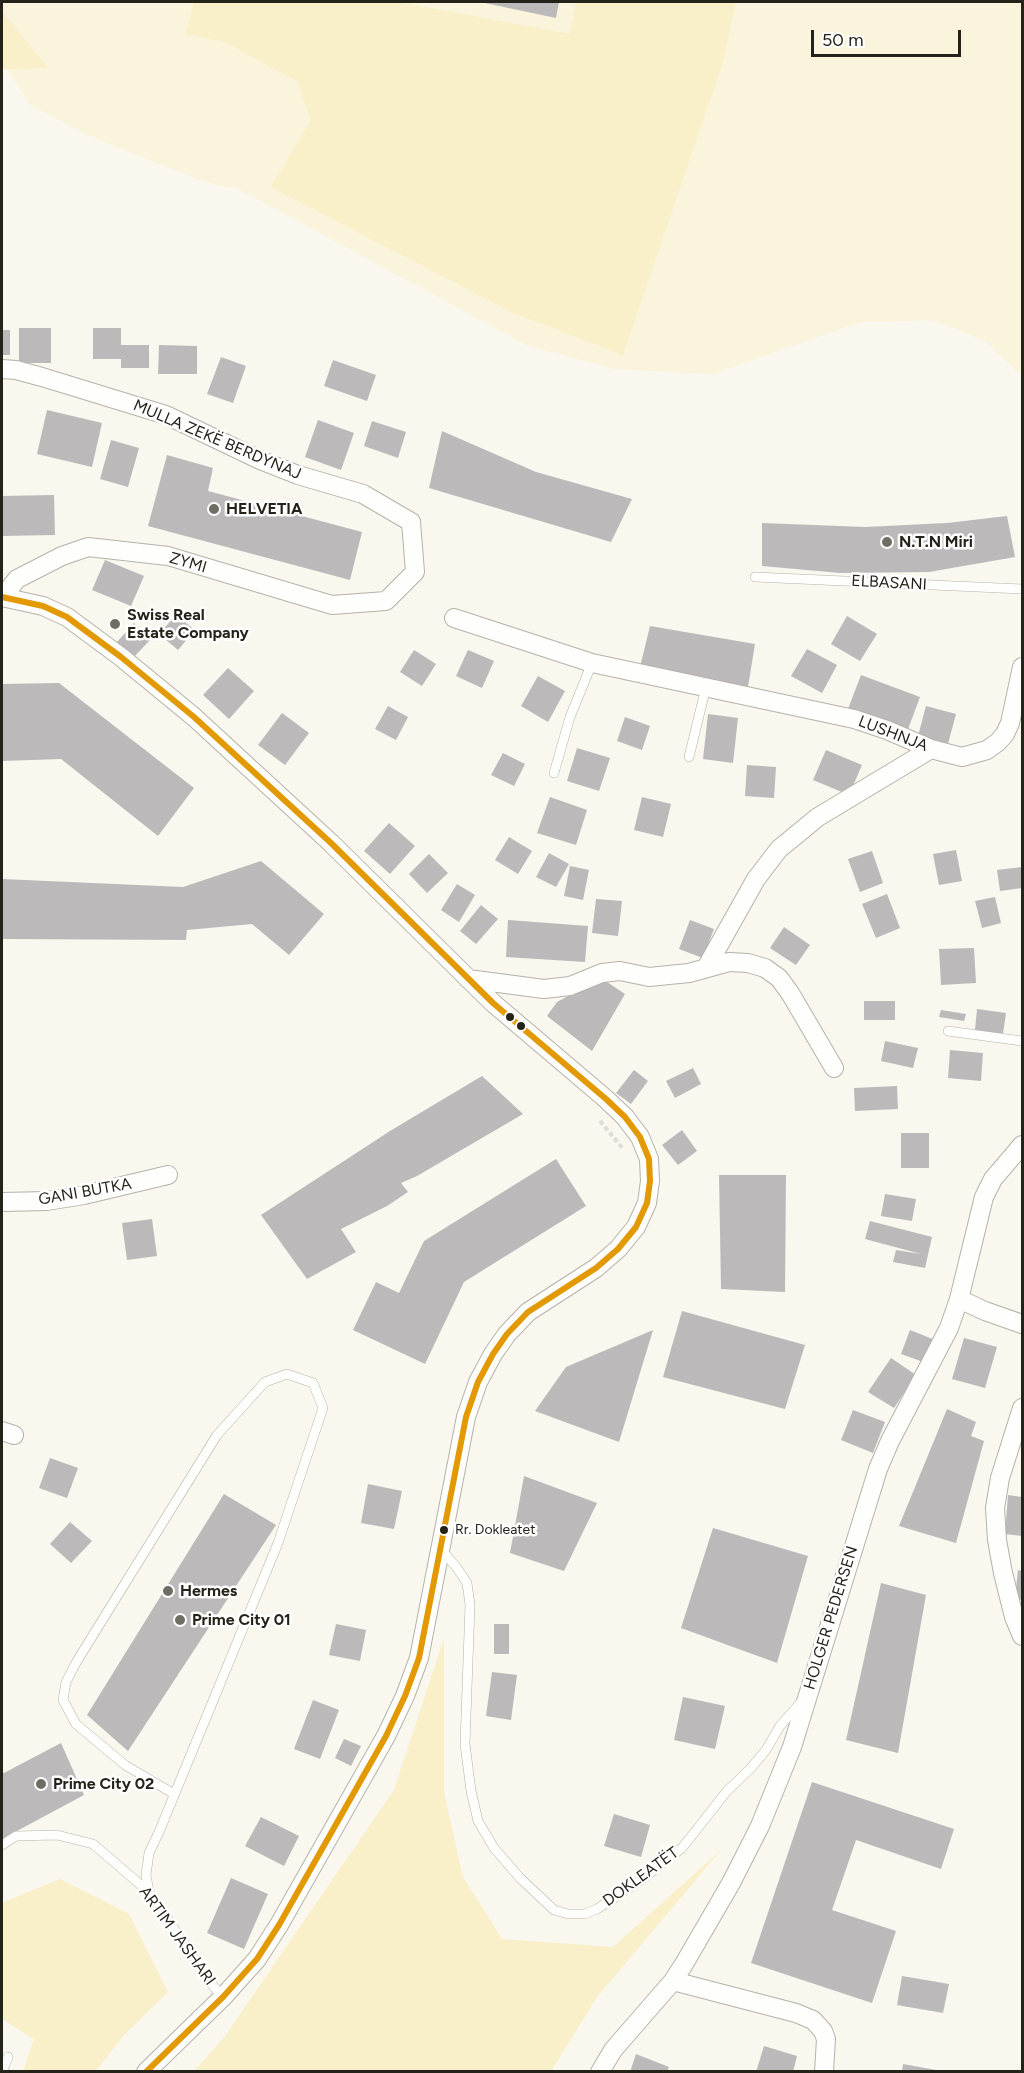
<!DOCTYPE html>
<html>
<head>
<meta charset="utf-8">
<style>
  body { margin:0 }
  #map { position:relative; width:1024px; height:2073px; overflow:hidden; background:#f9f7ee; font-family:Figtree,sans-serif }
  canvas { display:block }
  .frame { position:absolute; inset:0; border:3px solid #252319; pointer-events:none }
  .scale { position:absolute; left:811px; top:30px; width:150px; height:27px; box-sizing:border-box; border:3px solid #252319; border-top:0; padding-left:8px; font-size:18px; line-height:21px; white-space:nowrap; color:#252319; -webkit-text-stroke:4px #fff; paint-order:stroke }
</style>
</head>
<body>
<div id="map">
<canvas width="1024" height="2073"></canvas>
<div class="frame"></div>
<div class="scale">50 m</div>
</div>
<script>
const context = document.querySelector('canvas').getContext('2d');
context.lineJoin = 'round';
function fillPath(path, color) { context.fillStyle = color; context.fill(path, 'evenodd'); }
const toPath = rows => new Path2D(rows.map(r => 'M' + r).join(''));
function trace(path, color, width, dash) { context.strokeStyle = color; context.lineWidth = width; context.lineCap = dash ? 'butt' : 'round'; context.setLineDash(dash || []); context.stroke(path); }
function drawText(font, color, halo, rows, align = 'center') {
  context.font = font + ' Figtree,sans-serif'; context.lineWidth = 5; context.setLineDash([]); context.textBaseline = 'middle'; context.strokeStyle = halo; context.fillStyle = color; for (const [text, x, y, turn = 0] of rows) {
    context.save(); context.translate(x, y); context.rotate((+turn || 0) * Math.PI / 180); context.textAlign = isNaN(turn) ? turn : align; if (halo) context.strokeText(text, 0, 0); context.fillText(text, 0, 0); context.restore();
  }
}
const built = toPath([
  [2,2,1022,2,1022,373,1018,372,985,341,933,320,860,322,713,374,615,369,528,346,250,195,235,188,220,186,200,180,87,135,30,105,8,70,2,68]
]);
const green = toPath([
  [194,2,397,2,570,34,576,2,736,2,723,62,623,355,513,313,271,187,311,120,297,81,224,42,186,34],
  [2,11,48,68,8,69,2,68],
  [444,1638,444,1793,463,1877,502,1939,613,1947,721,1850,597,1997,551,2071,194,2071,223,2039,394,1790],
  [60,1879,129,1914,168,1992,123,2036,96,2071,23,2071,34,2039,2,2019,2,1903]
]);
const building = toPath([
  [480,2,559,2,556,18],
  [19,328,51,328,51,363,19,363],
  [93,328,121,328,121,345,149,345,149,368,121,368,121,359,93,359],
  [2,330,10,330,10,355,2,355],
  [159,345,197,346,197,374,158,374],
  [221,357,246,366,233,403,207,394],
  [333,360,376,375,367,401,324,386],
  [47,410,102,423,92,467,37,454],
  [318,420,354,433,341,470,305,457],
  [372,421,406,432,398,458,364,446],
  [442,431,536,472,632,499,611,542,429,488],
  [111,440,139,448,128,487,100,479],
  [167,455,213,468,208,491,362,532,350,580,148,526],
  [54,495,55,535,2,536,2,496],
  [1007,516,1015,557,929,572,840,573,762,566,762,523,865,527,947,523],
  [105,560,144,576,131,606,92,590],
  [176,615,195,630,178,650,159,634],
  [847,616,877,634,860,661,831,644],
  [134,623,151,639,133,658,117,642],
  [650,626,755,644,748,687,640,667],
  [807,649,837,665,822,693,791,676],
  [414,650,436,664,422,686,400,672],
  [468,650,494,661,482,688,456,676],
  [228,668,254,691,229,719,203,695],
  [861,675,920,697,907,732,848,709],
  [538,676,565,691,548,722,521,706],
  [59,683,194,788,158,836,61,759,2,761,2,684],
  [388,706,408,717,396,740,375,729],
  [926,706,956,714,948,744,918,736],
  [282,713,309,733,285,765,258,745],
  [708,714,738,718,733,763,703,759],
  [625,717,650,726,642,750,617,741],
  [577,748,610,758,599,791,567,781],
  [826,750,862,765,849,795,813,780],
  [503,753,525,764,514,786,491,775],
  [747,765,776,767,774,798,745,796],
  [550,797,587,810,576,845,537,833],
  [642,797,671,804,663,837,634,830],
  [389,823,415,846,390,874,364,851],
  [509,837,532,851,518,874,495,860],
  [956,850,962,881,939,885,933,854],
  [872,851,883,883,860,892,848,859],
  [549,853,569,864,556,887,536,877],
  [429,854,448,873,427,893,409,874],
  [261,861,324,914,289,955,252,924,187,930,186,940,2,939,2,879,183,887],
  [570,866,589,870,583,900,564,896],
  [1022,867,1022,888,1000,891,997,870],
  [457,884,475,895,459,922,441,910],
  [887,894,900,928,876,938,862,904],
  [995,897,1001,923,982,928,975,901],
  [596,899,622,901,618,936,592,933],
  [481,905,498,919,476,944,460,931],
  [508,920,588,926,585,962,506,957],
  [690,920,714,929,703,958,679,949],
  [784,927,810,945,796,965,770,948],
  [974,948,976,983,941,985,939,949],
  [604,980,625,994,592,1051,547,1016,557,1002,581,989],
  [864,1001,895,1001,895,1020,864,1020],
  [977,1009,1006,1013,1003,1034,975,1030],
  [941,1010,966,1014,964,1021,939,1017],
  [885,1041,918,1048,913,1068,881,1061],
  [950,1050,983,1053,981,1081,948,1078],
  [693,1068,701,1084,675,1098,666,1081],
  [634,1070,648,1081,631,1104,616,1093],
  [482,1076,523,1114,417,1176,401,1183,408,1192,387,1206,341,1229,356,1252,307,1279,261,1215,390,1131],
  [897,1086,898,1109,855,1111,854,1088],
  [682,1130,697,1151,678,1165,662,1145],
  [901,1133,929,1133,929,1168,901,1168],
  [556,1159,586,1206,464,1282,425,1364,353,1330,376,1282,399,1293,424,1241],
  [719,1175,786,1175,785,1292,721,1289],
  [885,1194,916,1199,912,1221,881,1216],
  [152,1219,157,1256,127,1260,122,1223],
  [870,1221,932,1237,925,1268,893,1262,896,1250,921,1254,865,1239],
  [682,1311,805,1345,785,1409,663,1377],
  [653,1330,619,1442,535,1411,566,1367],
  [910,1330,935,1340,926,1363,901,1354],
  [964,1338,997,1347,985,1388,952,1379],
  [891,1358,916,1375,894,1408,868,1392],
  [947,1409,976,1422,971,1436,984,1441,956,1543,899,1526],
  [853,1410,885,1422,873,1453,841,1440],
  [50,1458,78,1468,67,1498,39,1488],
  [524,1476,597,1503,564,1571,510,1553],
  [368,1484,402,1491,394,1529,361,1523],
  [224,1494,276,1525,128,1751,87,1715],
  [1008,1495,1022,1497,1022,1536,1005,1534],
  [70,1522,92,1541,71,1563,50,1544],
  [713,1528,808,1556,777,1663,681,1628],
  [1018,1570,1022,1571,1022,1600,1015,1599],
  [881,1583,926,1595,898,1753,846,1740],
  [336,1624,366,1630,360,1661,329,1655],
  [494,1624,509,1624,509,1654,494,1654],
  [492,1672,517,1675,511,1720,486,1716],
  [683,1697,725,1706,715,1749,674,1740],
  [313,1700,339,1710,320,1759,294,1749],
  [344,1739,361,1746,351,1766,335,1758],
  [61,1743,84,1795,2,1839,2,1774],
  [812,1782,954,1829,941,1869,856,1840,832,1910,896,1931,872,2003,751,1963],
  [614,1814,650,1825,641,1857,604,1846],
  [261,1817,299,1836,284,1866,245,1846],
  [231,1878,268,1894,244,1949,207,1933],
  [902,1976,949,1984,943,2013,897,2005],
  [764,2046,797,2056,793,2072,756,2072],
  [636,2054,669,2067,667,2072,630,2072],
  [903,2064,936,2070,936,2072,902,2072]
]);
const path = toPath([
  [600,1121,624,1150]
]);
const lane = toPath([
  [755,577,1022,589],
  [689,757,706,687],
  [554,773,570,717,592,663],
  [948,1031,1022,1041],
  [441,1549,457,1568,467,1583,470,1605,465,1744,471,1791,478,1821,494,1848,520,1878,554,1910,568,1914,585,1914,597,1909,641,1880,682,1848,727,1791,750,1769,766,1750,780,1726,802,1701],
  [2,1845,16,1836,57,1835,93,1844,149,1892,214,1987,223,1997],
  [149,1892,146,1875,149,1853,159,1832,278,1543,323,1408,313,1383,287,1374,265,1382,217,1435,77,1661,66,1682,63,1700,76,1724,125,1765,174,1794],
  [2,2072,8,2057]
]);
const street = toPath([
  [2,369,16,370,42,377,166,415,260,460,298,475,363,494,411,522,415,572,386,601,332,605,168,556,88,547,62,556,17,579,3,597],
  [2,597,43,606,67,617,121,657,194,717,331,843,493,1003,606,1099,625,1117,640,1137,649,1159,650,1181,647,1203,636,1227,618,1249,596,1268,528,1312,507,1334,493,1354,478,1382,466,1417,419,1658,405,1696,386,1736,279,1925,257,1959,223,1997,146,2072],
  [454,618,592,663,854,719,887,730,931,749,962,757,987,750,998,742,1005,734,1010,723,1022,667],
  [706,968,756,879,779,849,818,817,931,749],
  [468,979,544,989,570,986,602,973,620,971,649,977,689,973,729,962,748,963,765,968,779,978,790,993,834,1068],
  [2,1202,47,1201,84,1195,168,1175],
  [959,1299,985,1311,1022,1324],
  [1022,1408,1000,1478,995,1508,997,1540,1003,1573,1014,1617,1022,1636],
  [2,1431,14,1435],
  [673,1981,796,2013,813,2020,823,2031,826,2039,824,2072],
  [600,2072,613,2050,673,1981,684,1964,731,1883,760,1826,792,1747,878,1469,890,1441,949,1328,959,1299,984,1197,993,1179,1022,1145]
]);
const bus1 = toPath([
  [2,597,43,606,67,617,121,657,194,717,331,843,493,1003,606,1099,625,1117,640,1137,649,1159,650,1181,647,1203,636,1227,618,1249,596,1268,528,1312,507,1334,493,1354,478,1382,466,1417,419,1658,405,1696,386,1736,279,1925,257,1959,223,1997,146,2072]
]);
const markers = [
  [214,509,6,"#6f6d64"],
  [887,542,6,"#6f6d64"],
  [115,624,6,"#6f6d64"],
  [510,1017,5,"#252319"],
  [521,1026,5,"#252319"],
  [444,1530,5,"#252319"],
  [168,1591,6,"#6f6d64"],
  [180,1620,6,"#6f6d64"],
  [41,1784,6,"#6f6d64"]
];
const busNames = [
  ["Rr. Dokleatet",455,1530]
];
const streetNames = [
  ["MULLA ZEKË BERDYNAJ",217,440,23],
  ["ZYMI",188,563,16],
  ["ELBASANI",889,583,3],
  ["LUSHNJA",893,734,21],
  ["GANI BUTKA",85,1192,-10],
  ["HOLGER PEDERSEN",831,1618,-73],
  ["DOKLEATËT",641,1877,-36],
  ["ARTIM JASHARI",177,1936,54]
];
const poiNames = [
  ["HELVETIA",226,509],
  ["N.T.N Miri",899,542],
  ["Swiss Real",127,615],
  ["Estate Company",127,633],
  ["Hermes",180,1591],
  ["Prime City 01",192,1620],
  ["Prime City 02",53,1784]
];
fillPath(built, '#faf4dc');
fillPath(green, '#f9efc8');
fillPath(building, '#bcb9ba');
trace(lane, '#b4b2a9', 10);
trace(street, '#b4b2a9', 20);
trace(path, '#dddcd9', 4, [4.5, 3]);
trace(lane, '#fefefc', 9);
trace(street, '#fefefc', 18);
trace(bus1, '#e29902', 6);
for (const [x, y, r, color] of markers) { const dot = new Path2D(); dot.arc(x, y, r, 0, 2 * Math.PI); context.fillStyle = color; context.fill(dot); trace(dot, '#fff', 2); }
drawText('14px', '#252319', '#fff', busNames, 'left');
drawText('16px', '#252319', '#fff', streetNames);
drawText('bold 16px', '#252319', '#fff', poiNames, 'left');
</script>
</body>
</html>
